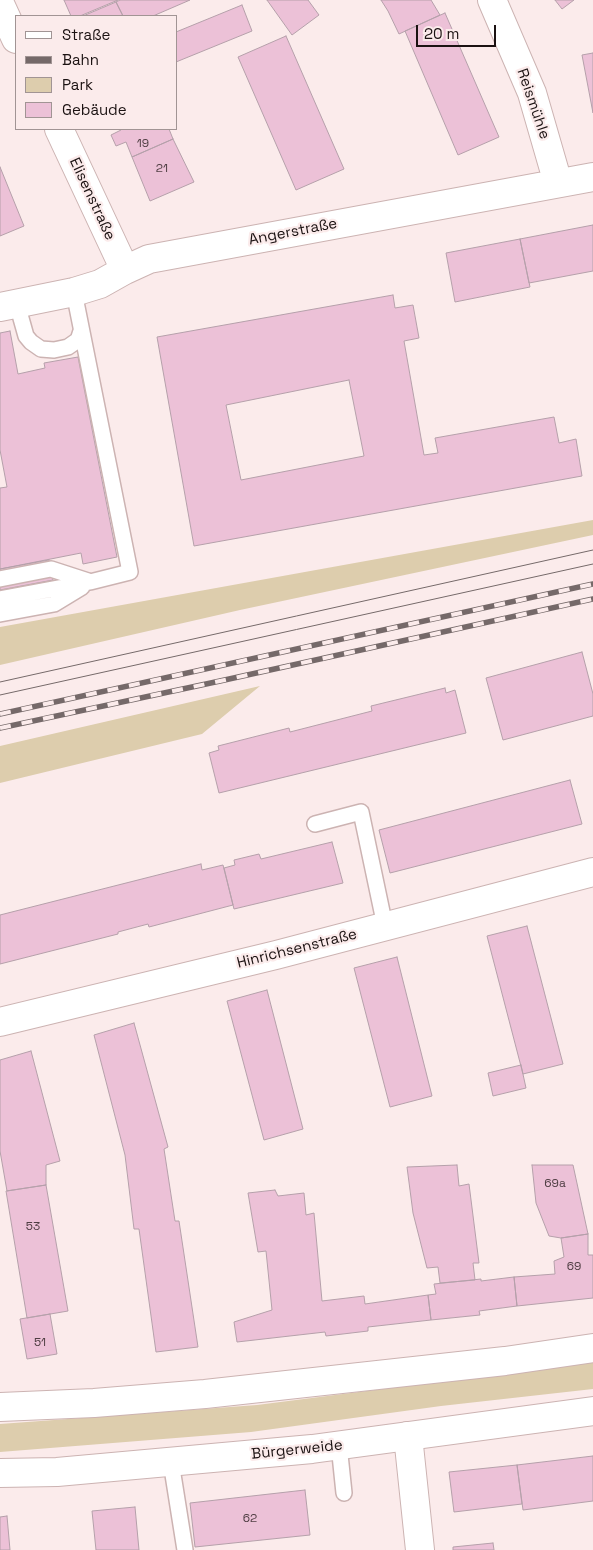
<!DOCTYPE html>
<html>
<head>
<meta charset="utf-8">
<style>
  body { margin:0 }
  #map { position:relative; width:593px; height:1550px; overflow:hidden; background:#fbebeb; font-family:"Space Grotesk",sans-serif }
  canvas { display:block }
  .legend { position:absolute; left:15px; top:15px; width:162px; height:115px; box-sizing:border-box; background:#fbebeb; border:1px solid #a19494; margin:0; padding:6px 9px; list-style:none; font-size:15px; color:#1b1212 }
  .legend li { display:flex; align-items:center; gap:10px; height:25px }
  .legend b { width:25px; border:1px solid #a19494 }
  .scale { position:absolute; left:416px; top:25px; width:80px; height:22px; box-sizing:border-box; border:2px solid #1b1212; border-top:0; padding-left:6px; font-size:15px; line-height:18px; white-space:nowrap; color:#1b1212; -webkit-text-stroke:4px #fbebeb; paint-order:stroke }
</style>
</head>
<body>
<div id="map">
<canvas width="593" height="1550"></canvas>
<ul class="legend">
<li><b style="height:6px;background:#fff"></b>Straße</li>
<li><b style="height:6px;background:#756969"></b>Bahn</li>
<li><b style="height:14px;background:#ddcdad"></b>Park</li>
<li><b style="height:14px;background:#ecc1d7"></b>Gebäude</li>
</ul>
<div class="scale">20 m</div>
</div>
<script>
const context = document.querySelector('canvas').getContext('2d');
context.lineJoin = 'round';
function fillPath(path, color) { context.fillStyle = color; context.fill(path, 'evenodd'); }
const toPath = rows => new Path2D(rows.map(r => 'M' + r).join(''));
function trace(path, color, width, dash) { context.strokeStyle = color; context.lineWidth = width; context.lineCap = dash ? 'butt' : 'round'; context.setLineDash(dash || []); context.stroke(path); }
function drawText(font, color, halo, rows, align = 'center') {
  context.font = font + ' "Space Grotesk",sans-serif'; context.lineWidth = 4.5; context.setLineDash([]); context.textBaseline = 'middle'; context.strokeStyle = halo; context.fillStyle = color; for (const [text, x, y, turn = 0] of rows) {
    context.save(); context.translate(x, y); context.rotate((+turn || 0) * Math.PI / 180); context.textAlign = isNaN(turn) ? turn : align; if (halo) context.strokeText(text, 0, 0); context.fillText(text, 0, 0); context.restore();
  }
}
const green = toPath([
  [593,520,593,535,240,610,0,665,0,627],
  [260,686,202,734,0,783,0,746],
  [593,1362,593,1389,441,1406,251,1432,0,1452,0,1424,257,1405]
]);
const building = toPath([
  [64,0,118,0,80,16,71,16,64,0],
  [120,0,190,0,153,16,123,16,116,2,120,0],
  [267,0,308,0,319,15,292,35,267,0],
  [381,0,431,0,440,15,399,34,388,11,381,0],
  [555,0,574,0,562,9,555,0],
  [116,2,123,16,83,16,116,2],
  [242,5,252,31,176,62,176,32,242,5],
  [445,13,499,137,458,155,405,31,445,13],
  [286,36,344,169,296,190,238,57,286,36],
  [593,53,593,113,582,55,593,53],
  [121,129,169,129,173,139,132,157,126,142,116,146,111,135,121,130,121,129],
  [173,139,194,182,150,201,132,157,173,139],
  [0,167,24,226,0,236,0,167],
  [593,225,593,271,529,283,520,239,593,225],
  [520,239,530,287,455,302,446,253,520,239],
  [393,295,395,308,413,305,419,338,404,341,424,455,438,453,435,438,554,417,559,443,576,439,582,476,194,546,157,337,393,295],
  [349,380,364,456,241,480,226,405,349,380],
  [10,331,18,374,45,368,44,363,78,357,117,557,83,564,81,553,0,569,0,488,7,487,0,450,0,333,10,331],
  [49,560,53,580,0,590,0,569,49,560],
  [582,652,593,694,593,716,503,740,486,678,582,652],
  [445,688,446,693,455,690,466,733,219,793,209,753,219,750,218,746,289,728,290,732,372,711,371,706,445,688],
  [570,780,582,824,390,873,379,830,570,780],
  [332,842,343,883,234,909,224,868,235,865,234,860,259,854,261,859,332,842],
  [201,864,202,870,223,865,233,905,149,927,148,924,118,932,118,934,0,964,0,915,201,864],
  [527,926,563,1064,523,1074,487,936,527,926],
  [397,957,432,1096,390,1107,354,968,397,957],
  [267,990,303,1129,264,1140,227,1001,267,990],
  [134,1023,168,1147,164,1149,175,1221,179,1221,198,1347,156,1352,139,1229,134,1229,125,1155,94,1035,134,1023],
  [31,1051,60,1161,46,1165,46,1185,7,1191,0,1151,0,1060,31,1051],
  [521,1065,526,1088,493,1096,488,1073,521,1065],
  [457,1165,459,1186,469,1184,479,1263,473,1263,475,1280,440,1283,438,1267,427,1268,413,1213,407,1167,457,1165],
  [532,1165,573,1165,588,1234,561,1238,549,1236,536,1203,532,1165],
  [46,1185,68,1311,27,1318,6,1191,46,1185],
  [275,1190,278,1196,304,1193,306,1215,314,1213,322,1301,364,1296,365,1304,428,1295,431,1320,368,1327,368,1331,326,1336,325,1332,237,1342,234,1322,272,1310,266,1251,258,1252,248,1193,275,1190],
  [588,1234,588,1255,593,1255,593,1298,517,1306,514,1277,555,1274,554,1261,564,1257,561,1238,588,1234],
  [514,1277,517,1306,479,1311,480,1315,431,1320,428,1295,436,1294,434,1284,481,1279,481,1281,514,1277],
  [50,1314,57,1354,27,1359,20,1319,50,1314],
  [593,1456,593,1501,523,1510,517,1465,593,1456],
  [517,1465,522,1504,454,1512,449,1472,517,1465],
  [305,1490,310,1535,195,1547,190,1503,305,1490],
  [135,1507,139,1550,96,1550,92,1511,135,1507],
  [7,1516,10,1550,0,1550,0,1517,7,1516],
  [493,1543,494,1550,453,1550,453,1547,493,1543]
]);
const service = toPath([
  [17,304,26,336,31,342,41,349,54,350,68,347,78,340,81,331],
  [0,579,51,569,88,581],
  [0,599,90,582,130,572,74,292],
  [0,614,54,604,82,587],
  [315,824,361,812,385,926],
  [339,1445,344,1493],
  [171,1462,185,1550]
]);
const minor = toPath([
  [492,0,532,93,558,183],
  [0,4,16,39],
  [59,129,125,270],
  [0,307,74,292,100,284,125,270,149,259,593,177],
  [0,1022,276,955,593,872],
  [408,1436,420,1550]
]);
const primary = toPath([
  [0,1407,94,1403,205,1394,505,1361,593,1348],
  [0,1473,57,1472,312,1449,593,1411]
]);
const tram = toPath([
  [0,682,593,550],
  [0,695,593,564]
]);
const rail = toPath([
  [0,714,593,584],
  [0,728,220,681,593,599]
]);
const numberNames = [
  ["19",143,144],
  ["21",162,169],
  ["69a",555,1184],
  ["53",33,1227],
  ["69",574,1267],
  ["51",40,1343],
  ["62",250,1519]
];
const streetNames = [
  ["Reismühle",533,104,71],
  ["Elisenstraße",92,199,65],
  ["Angerstraße",293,232,-11],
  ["Hinrichsenstraße",297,949,-14],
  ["Bürgerweide",297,1450,-6]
];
fillPath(green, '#ddcdad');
fillPath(building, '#ecc1d7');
trace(building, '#b5a0aa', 1);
trace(service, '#ccb3b2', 18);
trace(minor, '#ccb3b2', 30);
trace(primary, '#ccb3b2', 30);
trace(service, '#fff', 15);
trace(minor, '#fff', 28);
trace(primary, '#fff', 28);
trace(tram, '#756969', 1);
trace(rail, '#756969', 5.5);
trace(rail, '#fbebeb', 4, [11]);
drawText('12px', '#4f3e43', null, numberNames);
drawText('15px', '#1b1212', '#fbebeb', streetNames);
</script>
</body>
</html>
